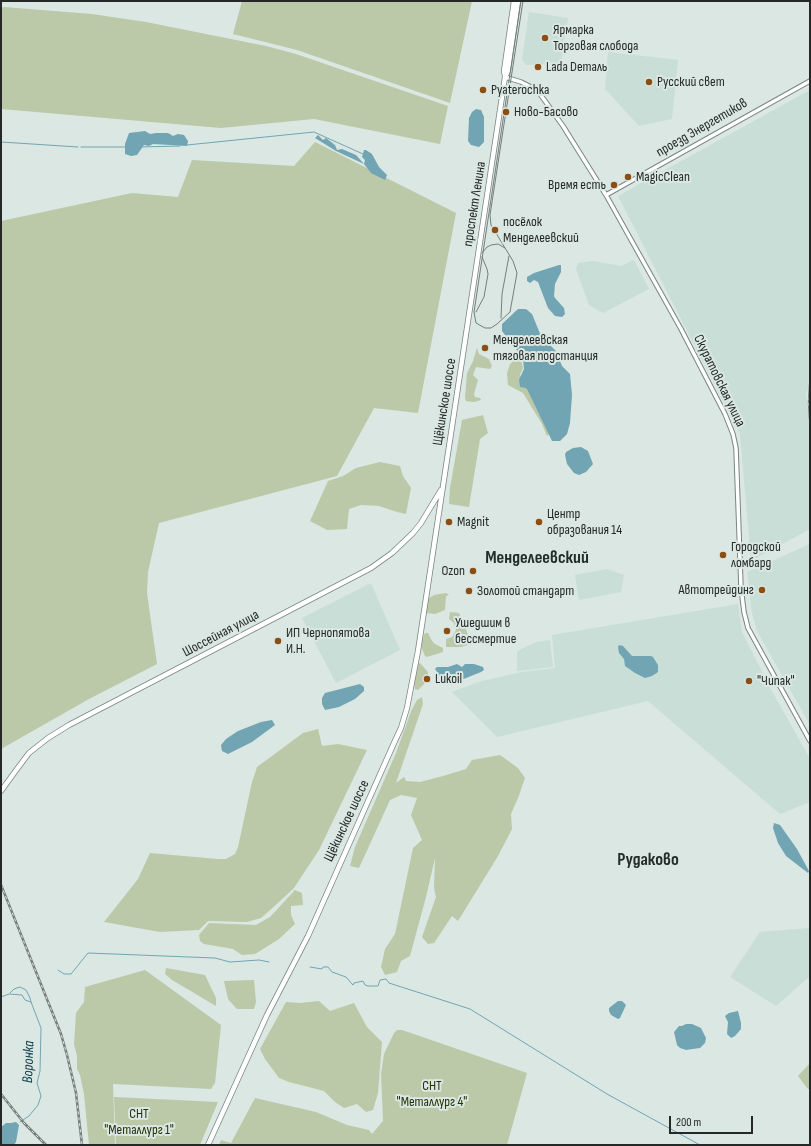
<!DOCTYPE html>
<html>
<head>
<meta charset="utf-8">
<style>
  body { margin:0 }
  #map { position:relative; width:811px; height:1146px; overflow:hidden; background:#dae7e2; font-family:"Sofia Sans Condensed",sans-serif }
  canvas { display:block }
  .frame { position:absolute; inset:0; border:2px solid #242927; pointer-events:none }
  .scale { position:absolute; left:669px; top:1116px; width:84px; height:18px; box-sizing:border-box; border:2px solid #242927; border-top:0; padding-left:5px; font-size:12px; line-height:14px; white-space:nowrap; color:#242927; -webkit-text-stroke:3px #dae7e2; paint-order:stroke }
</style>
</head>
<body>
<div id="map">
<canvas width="811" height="1146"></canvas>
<div class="frame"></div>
<div class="scale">200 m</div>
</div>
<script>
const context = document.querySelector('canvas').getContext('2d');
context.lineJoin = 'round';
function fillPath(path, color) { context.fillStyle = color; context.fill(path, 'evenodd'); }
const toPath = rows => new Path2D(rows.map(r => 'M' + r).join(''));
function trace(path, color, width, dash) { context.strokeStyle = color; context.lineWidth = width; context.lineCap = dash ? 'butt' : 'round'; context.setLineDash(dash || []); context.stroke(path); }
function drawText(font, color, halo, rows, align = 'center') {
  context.font = font + ' "Sofia Sans Condensed",sans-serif'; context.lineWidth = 4; context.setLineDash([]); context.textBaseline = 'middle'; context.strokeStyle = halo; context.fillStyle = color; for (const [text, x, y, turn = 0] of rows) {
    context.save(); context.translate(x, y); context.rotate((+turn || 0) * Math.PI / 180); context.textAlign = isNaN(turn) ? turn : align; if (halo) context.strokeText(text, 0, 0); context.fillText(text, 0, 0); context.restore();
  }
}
const built = toPath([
  [529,12,568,18,561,63,526,65,522,60],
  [608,52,678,60,672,119,639,126,605,89],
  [810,90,810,382,806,394,810,429,810,529,751,561,740,434,618,196],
  [634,260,649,289,603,313,589,305,576,269,578,263,593,261,621,266],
  [810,544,810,725,757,631,752,613,747,572],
  [607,569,624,575,621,592,579,600,575,575],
  [371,583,400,650,336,683,302,618],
  [738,604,742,632,772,691,810,759,810,802,780,814,648,701,497,737,452,692,478,682,522,672,555,668,552,635],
  [550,640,553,667,517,671,517,651,537,642],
  [810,928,810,976,776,1006,730,977,760,932]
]);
const green = toPath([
  [242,1,472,1,450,103,297,50,233,34],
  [4,7,92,14,146,22,266,46,296,54,448,106,440,144,314,119,221,128,1,109,1,8],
  [315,142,456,213,418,413,374,408,337,476,159,523,148,572,147,593,157,664,89,699,1,749,1,221,132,193,178,197,192,160,294,166],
  [477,348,479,354,489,359,492,366,490,369,476,367,473,375,478,380,474,394,475,397,480,398,481,400,474,402,466,401,465,398,467,373,473,361],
  [517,358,521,359,523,368,520,375,522,379,526,383,550,433,547,436,542,424,523,393,508,385,507,373,510,364],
  [483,415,488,433,480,439,469,507,449,504,450,488,462,420],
  [380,462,400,466,403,476,411,488,406,514,397,512,379,506,361,505,349,509,347,529,327,530,310,521,328,481,343,476,356,468],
  [446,593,449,595,446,596,445,610,435,614,427,613,426,608,427,600,429,598,434,595],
  [450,612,459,613,472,644,461,647,446,647,446,639,452,637,456,630,454,623,449,619],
  [425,633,428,633,432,641,435,644,443,648,443,652,427,657,425,656,422,649,422,641],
  [420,663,428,672,428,675,425,683,418,690,415,689,414,684,417,664],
  [422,697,423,704,396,783,404,777,406,781,420,782,443,776,466,769,472,760,500,755,518,768,525,778,518,798,511,814,512,829,498,856,458,921,452,916,434,943,428,944,422,937,436,897,434,888,435,858,426,897,410,956,401,961,397,972,385,975,381,967,385,949,395,934,413,848,422,840,411,815,417,798,401,795,390,800,359,868,350,866,355,847,396,753,412,709,417,700],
  [318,729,322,746,338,744,367,750,319,850,294,888,278,903,261,918,247,922,208,921,199,930,160,932,104,922,138,879,150,853,218,859,226,859,235,854,238,847,252,782,257,767,303,733],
  [295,890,302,893,303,905,291,906,291,915,295,924,279,939,255,954,242,955,233,949,204,944,200,941,199,935,209,923,256,925,270,917],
  [166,968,205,975,216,998,216,1006,172,980,165,974],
  [145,970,221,1025,215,1083,211,1089,113,1084,115,1145,89,1145,84,1094,80,1075,77,1069,77,1056,74,1044,76,1013,84,1002,85,987],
  [254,980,256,1002,254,1009,237,1009,228,999,224,981],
  [319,1001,330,1011,354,1003,367,1027,382,1042,378,1093,373,1110,366,1112,357,1104,344,1108,335,1102,324,1091,289,1082,279,1078,265,1059,260,1049,286,1002,300,1003],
  [397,1030,402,1030,527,1073,507,1145,219,1145,221,1140,231,1143,255,1098,316,1112,347,1125,369,1130,372,1134,383,1121,381,1074,384,1054,394,1033],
  [810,1063,810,1090,807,1088,798,1076],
  [114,1097,218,1102,200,1145,116,1145]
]);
const water = toPath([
  [476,109,481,110,484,117,484,142,479,147,471,145,468,141,469,118,472,112],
  [145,131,150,134,156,133,168,133,173,136,178,134,184,135,188,141,187,146,153,144,149,146,144,145,137,155,131,156,125,154,125,144,129,133],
  [318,135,323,140,326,138,335,145,337,150,342,149,356,155,364,164,365,160,362,157,364,150,366,150,372,154,379,167,387,175,386,178,385,180,371,173,364,164,336,151,315,138],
  [559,265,561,265,561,272,555,284,554,296,555,298,564,308,565,314,562,317,555,316,548,308,538,282,534,280,530,283,527,281,527,277,534,273],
  [518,309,526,309,532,314,541,336,556,351,562,366,570,374,572,395,570,423,567,434,560,441,552,441,528,391,526,388,520,387,519,380,524,369,523,358,502,331,502,324],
  [581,447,588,451,593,464,586,472,579,475,574,473,567,464,565,455,566,452,573,448],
  [619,645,623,646,632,656,651,656,653,657,658,665,658,672,652,676,645,678,635,673,625,666,624,659,619,653,618,647],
  [457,664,462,667,465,664,474,664,483,667,484,670,481,672,456,682,447,683,444,682,435,669,437,667,448,667],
  [360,684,364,687,364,691,355,699,339,707,325,710,322,704,322,698,325,693],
  [272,720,275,725,252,742,228,754,222,751,221,745,226,739,238,731,261,722],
  [774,823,780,825,797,849,809,871,808,873,786,856,778,843,773,828],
  [618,1001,622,1001,626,1005,620,1018,618,1019,611,1015,609,1011,609,1008],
  [738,1011,741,1023,741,1029,735,1036,731,1038,727,1034,728,1022,725,1016,729,1013],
  [686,1024,692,1024,701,1028,706,1038,705,1043,700,1048,686,1050,680,1048,677,1045,674,1032,679,1026,682,1026],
  [16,1122,19,1125,16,1142,14,1145,1,1145,1,1127,6,1123,11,1123]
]);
const stream = toPath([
  [1,142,78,147],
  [187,145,314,132,363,154],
  [81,147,126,147],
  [141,147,180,146],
  [310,967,322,969,323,967,328,967,332,972,346,977,352,984,353,985,354,983,363,981,365,985,368,986,378,986,380,980,386,979,389,983,470,1009,607,1094,700,1145],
  [58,970,64,974,71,974,88,953,215,958,230,962,259,960,269,962],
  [10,993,14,989,20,987,26,990,30,998,31,1002],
  [1,997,9,994,22,995,25,1000,31,1002,41,1028,40,1071,37,1083,41,1096,38,1105,29,1116,20,1122]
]);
const minor = toPath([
  [505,77,521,82,535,89,540,94,563,126,606,195,681,329,725,414,733,434,736,448,741,588,744,612,748,628,810,741],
  [606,195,810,81]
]);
const major = toPath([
  [505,76,504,71,514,1],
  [1,791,17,769,29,753,48,738,69,725,371,568,392,553,413,533,421,523,441,490],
  [208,1145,267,1015,308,936,394,743,401,728,407,708,418,651,505,77,508,71,518,1]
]);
const tram = toPath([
  [521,1,474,312,476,323,485,328,491,328,497,324,510,312,517,273,513,261,491,225,490,215,523,1],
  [482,253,487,247,491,245,498,244,505,248],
  [476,312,484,297,488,274,487,269,482,257],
  [501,318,502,294,509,256]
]);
const rail = toPath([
  [810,385,809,403,810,419],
  [1,885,61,1034,67,1055,76,1093,82,1145],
  [1,1094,24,1123,46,1145]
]);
const markers = [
  [545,38,4,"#8c4d13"],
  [538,67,4,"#8c4d13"],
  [649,82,4,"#8c4d13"],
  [483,90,4,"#8c4d13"],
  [506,112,4,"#8c4d13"],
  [628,177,4,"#8c4d13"],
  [614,185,4,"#8c4d13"],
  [495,230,4,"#8c4d13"],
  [485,348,4,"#8c4d13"],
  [449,522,4,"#8c4d13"],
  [539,522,4,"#8c4d13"],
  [723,555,4,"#8c4d13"],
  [473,571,4,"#8c4d13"],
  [762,590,4,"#8c4d13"],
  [469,591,4,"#8c4d13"],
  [447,631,4,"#8c4d13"],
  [278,641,4,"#8c4d13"],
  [427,679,4,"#8c4d13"],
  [749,681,4,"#8c4d13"]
];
const poiNames = [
  ["Ярмарка",553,30],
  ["Торговая слобода",553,46],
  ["Lada Dеталь",546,67],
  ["Русский свет",657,82],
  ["Pyaterochka",491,90],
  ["Ново-Басово",514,112],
  ["MagicClean",636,177],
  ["Время есть",606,185,"right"],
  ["посёлок",503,222],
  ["Менделеевский",503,238],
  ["Менделеевская",493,340],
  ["тяговая подстанция",493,356],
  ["Центр",547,514],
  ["образования 14",547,530],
  ["Magnit",457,522],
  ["Городской",731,547],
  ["ломбард",731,563],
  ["Ozon",465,571,"right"],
  ["Автотрейдинг",754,590,"right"],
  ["Золотой стандарт",477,591],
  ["Ушедшим в",455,623],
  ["бессмертие",455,639],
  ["ИП Чернопятова",286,633],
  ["И.Н.",286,649],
  ["Lukoil",435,679],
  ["\"Чипак\"",757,681]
];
const streetNames = [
  ["проезд Энергетиков",702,128,-30],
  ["проспект Ленина",475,204,-81],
  ["Скуратовская улица",719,381,64],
  ["Щёкинское шоссе",445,402,-81],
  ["Шоссейная улица",221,634,-28],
  ["Щёкинское шоссе",347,821,-65]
];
const parkNames = [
  ["СНТ",432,1086],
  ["\"Металлург 4\"",432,1102],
  ["СНТ",139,1114],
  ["\"Металлург 1\"",139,1130]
];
const waterNames = [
  ["Воронка",29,1062,-88]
];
const districtNames = [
  ["Менделеевский",537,558],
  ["Рудаково",648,860]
];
fillPath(built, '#c9ded6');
fillPath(green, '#bbc9a8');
fillPath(water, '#71a5b4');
trace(stream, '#71a5b4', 1);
trace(minor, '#798580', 5.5);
trace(major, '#798580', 6);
trace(minor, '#fff', 3.5);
trace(major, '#fff', 4.5);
trace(tram, '#757e7a', 1);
trace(rail, '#757e7a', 2.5);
trace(rail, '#dae7e2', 1, [3]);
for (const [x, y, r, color] of markers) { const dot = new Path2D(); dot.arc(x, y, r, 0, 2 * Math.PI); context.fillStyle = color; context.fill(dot); trace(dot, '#dae7e2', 1.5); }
drawText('14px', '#242927', '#dae7e2', poiNames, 'left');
drawText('14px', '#242927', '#dae7e2', streetNames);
drawText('14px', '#233203', '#dae7e2', parkNames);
drawText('italic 15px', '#11414d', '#dae7e2', waterNames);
drawText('bold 18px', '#232e2a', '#dae7e2', districtNames);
</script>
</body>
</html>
